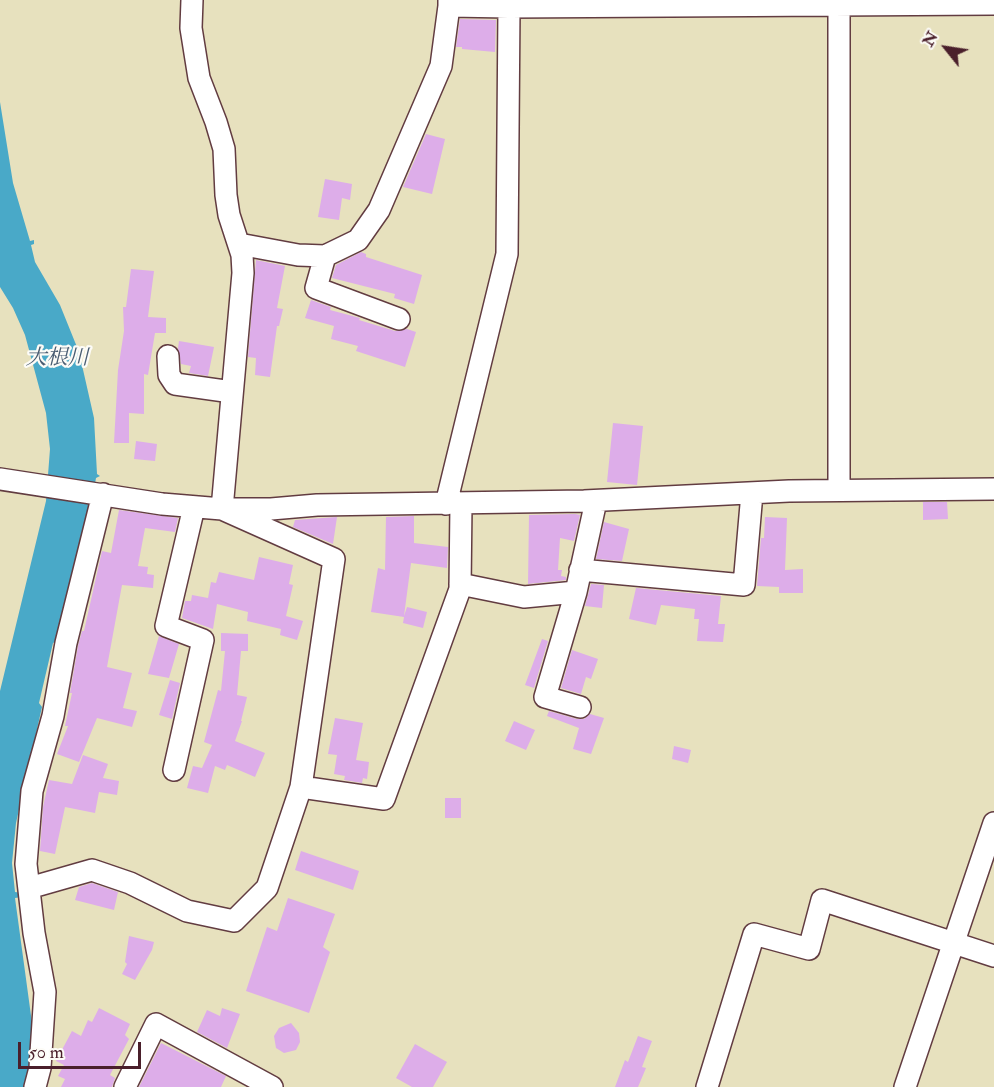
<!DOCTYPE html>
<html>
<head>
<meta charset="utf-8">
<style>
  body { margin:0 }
  #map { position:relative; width:994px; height:1087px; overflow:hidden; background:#e7e1be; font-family:"IM FELL Double Pica",serif }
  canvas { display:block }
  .north { position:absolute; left:916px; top:18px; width:60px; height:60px; -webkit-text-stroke:4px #fdfcf7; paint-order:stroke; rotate:300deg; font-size:16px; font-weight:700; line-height:24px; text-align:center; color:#4a1f2b }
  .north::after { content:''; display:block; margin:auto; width:21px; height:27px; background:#4a1f2b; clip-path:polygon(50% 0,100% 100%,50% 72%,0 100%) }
  .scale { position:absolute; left:18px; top:1042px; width:123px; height:27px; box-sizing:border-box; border:3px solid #4a1f2b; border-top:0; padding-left:8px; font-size:18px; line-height:21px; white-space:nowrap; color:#4a1f2b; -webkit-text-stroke:4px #fdfcf7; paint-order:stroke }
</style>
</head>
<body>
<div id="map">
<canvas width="994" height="1087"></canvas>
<div class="north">N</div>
<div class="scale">50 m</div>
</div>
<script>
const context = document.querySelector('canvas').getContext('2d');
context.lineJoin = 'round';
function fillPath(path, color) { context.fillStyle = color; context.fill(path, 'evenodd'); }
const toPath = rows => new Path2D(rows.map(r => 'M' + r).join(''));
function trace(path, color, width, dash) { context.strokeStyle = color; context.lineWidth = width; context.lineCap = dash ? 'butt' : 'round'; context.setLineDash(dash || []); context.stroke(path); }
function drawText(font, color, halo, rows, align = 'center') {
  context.font = font + ' "IM FELL Double Pica","Noto Serif JP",serif'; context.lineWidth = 4.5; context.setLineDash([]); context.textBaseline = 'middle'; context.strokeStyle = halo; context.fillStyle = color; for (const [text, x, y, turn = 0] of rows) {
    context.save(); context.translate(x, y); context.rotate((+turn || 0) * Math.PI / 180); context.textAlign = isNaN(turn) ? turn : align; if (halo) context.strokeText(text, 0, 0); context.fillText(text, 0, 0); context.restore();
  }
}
const water = toPath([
  [0,102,13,183,30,241,34,240,34,244,31,245,35,262,60,305,79,352,94,418,97,474,100,476,96,478,89,517,57,641,53,643,39,703,42,707,16,823,12,863,15,892,22,893,22,897,15,898,32,1023,32,1055,26,1087,0,1087,0,691,46,501,50,449,46,413,25,335,13,308,0,287]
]);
const building = toPath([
  [460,19,496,20,495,52,462,49,462,47,456,47],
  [426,134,445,139,432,194,403,187],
  [325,179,352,184,350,200,342,198,339,220,318,217],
  [361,252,366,254,366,257,422,275,414,304,394,298,395,294,332,278,336,265],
  [256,260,285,266,277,308,283,309,279,326,277,326,270,377,255,375,256,358,248,357],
  [131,269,154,271,148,317,166,318,166,333,155,333,148,375,144,374,144,414,129,413,129,443,114,443,118,370,124,331,123,307,126,307],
  [311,300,331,307,330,310,360,318,359,320,395,331,407,329,416,332,405,367,356,351,358,346,331,339,334,326,305,318],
  [179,341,214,347,208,376,189,373,191,366,181,364,178,348],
  [613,423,643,426,637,485,607,482],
  [136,441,157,444,155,461,134,459],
  [923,502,947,502,948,519,923,520],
  [119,510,178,518,175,532,145,528,138,566,148,567,147,574,154,575,153,588,122,585,107,667,132,673,123,708,137,711,132,727,97,718,79,762,57,754,68,726,65,726,72,693,70,693,78,646,82,631,84,631,102,551,111,553],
  [575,514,580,515,574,541,560,538,558,570,562,570,561,576,566,577,566,580,528,584,529,515],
  [414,516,414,543,448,547,447,568,411,563,404,616,407,607,427,612,423,628,403,623,404,617,371,612,378,568,385,570,386,517],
  [337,517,333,544,293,527,295,520],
  [765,517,787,518,785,570,803,569,803,593,779,593,779,587,757,586,761,538,764,538],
  [604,522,629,529,622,561,596,559],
  [259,557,293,565,289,584,293,585,286,616,303,621,297,640,280,635,281,629,247,621,248,612,217,604,213,629,182,618,185,601,191,601,192,595,208,598,211,582,216,583,219,572,254,580],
  [591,584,604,585,602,608,585,606],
  [636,588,721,596,718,624,725,624,723,642,697,641,699,619,694,619,695,609,661,605,656,625,629,619],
  [221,633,248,634,248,651,241,651,237,695,247,697,241,721,242,721,235,741,265,753,255,777,227,765,225,770,215,766,208,793,187,788,193,766,202,768,212,745,204,742,218,690,221,691,225,651,221,651],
  [159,636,179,644,169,678,148,674],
  [542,639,548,641,534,688,525,685],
  [572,650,598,659,591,679,586,677,581,694,561,688],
  [170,680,180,683,172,719,159,715],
  [549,711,577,719,584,719,590,714,604,718,591,754,573,749,579,728,547,716],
  [335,718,363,723,356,760,369,762,367,779,363,778,362,783,344,780,345,776,334,774,337,755,328,754],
  [514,721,535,730,526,750,505,741],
  [674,746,691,750,688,763,672,759],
  [83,755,108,764,103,778,119,781,117,795,99,792,95,813,65,807,55,854,40,851,43,807,49,780,72,784],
  [445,798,461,798,461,818,445,818],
  [301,851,359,871,353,890,295,870],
  [92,883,118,892,114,910,75,900,79,887],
  [288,898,335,914,323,947,330,952,309,1013,246,991,267,927,277,931],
  [129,936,154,942,152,950,135,980,122,974,127,964,125,962],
  [99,1008,130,1024,125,1035,129,1039,110,1075,115,1078,112,1087,61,1087,65,1079,58,1076,64,1065,56,1061,72,1031,81,1036,88,1020,92,1022],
  [222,1008,240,1014,227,1048,197,1032,207,1010,220,1016],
  [291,1023,299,1033,300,1042,296,1050,284,1053,276,1048,274,1036,279,1028],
  [638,1036,652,1041,642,1067,646,1068,638,1087,615,1087,625,1060,628,1062],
  [161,1043,226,1076,221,1087,139,1087],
  [415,1044,447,1062,433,1087,412,1087,396,1078]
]);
const minor = toPath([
  [449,0,449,6,509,7,994,4],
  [839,0,839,490],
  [239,244,298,255,325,256,358,240,379,210,441,66,449,6],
  [325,256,316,288,399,319],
  [168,356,169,375,175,384,232,392],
  [0,479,162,504,222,509,271,509,317,505,584,501,789,491,994,489],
  [446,504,507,254,509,7],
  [580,570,744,585,752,493],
  [460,584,524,597,576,592,596,501],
  [576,592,545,697,580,707],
  [174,770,203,640,166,626,194,507],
  [301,787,384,799,460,589,461,504],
  [29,888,92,870,130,883,187,911,234,921,267,888,301,787,334,559,222,509,243,273,242,255,229,215,226,195,224,149,216,122,199,78,191,28,192,0],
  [35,1087,40,1068,45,992,34,933,26,864,32,791,53,716,66,643,103,494],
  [125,1087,156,1024,272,1087],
  [707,1087,754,934,809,949,822,900,994,956],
  [905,1087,994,823]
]);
const waterNames = [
  ["大根川",57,359]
];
fillPath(water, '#49a9c8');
fillPath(building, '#ddade9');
trace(minor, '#623c41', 24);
trace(minor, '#fff', 21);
drawText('italic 21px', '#4a5d72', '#fdfcf7', waterNames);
</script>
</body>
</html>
